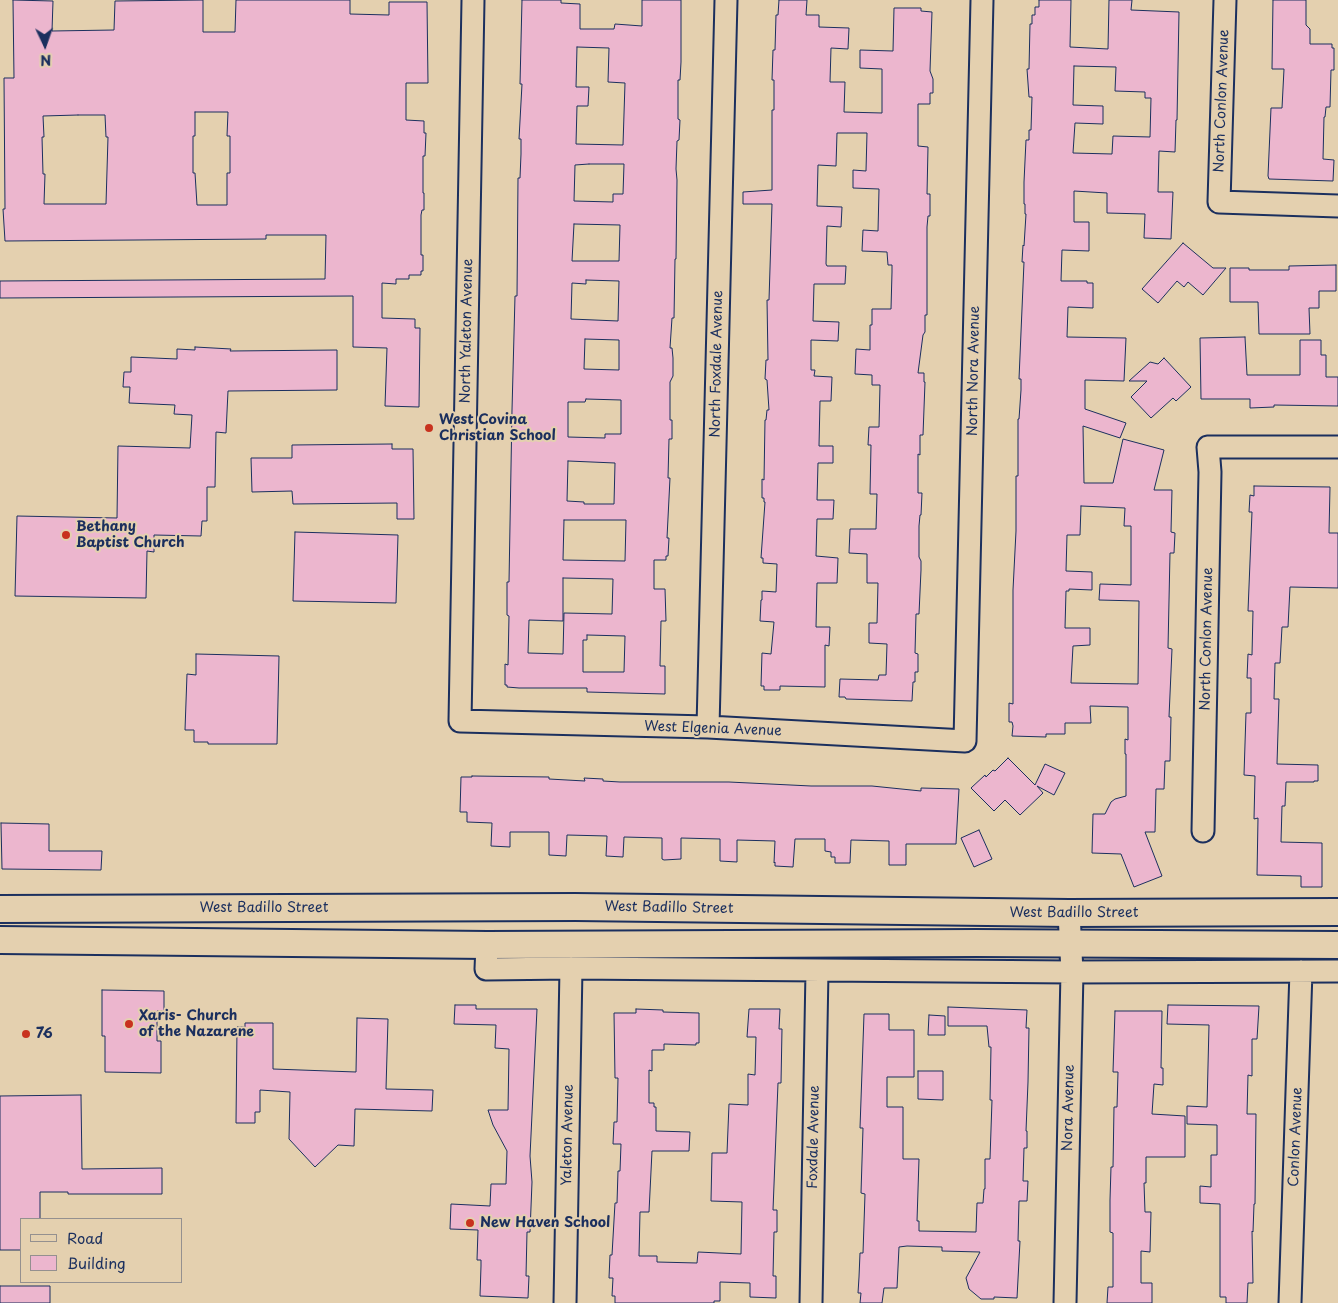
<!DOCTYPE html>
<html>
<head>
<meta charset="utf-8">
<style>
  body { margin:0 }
  #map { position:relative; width:1338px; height:1303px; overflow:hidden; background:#e4d0af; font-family:"Playpen Sans",sans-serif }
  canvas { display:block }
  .legend { position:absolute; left:20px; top:1218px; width:162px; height:65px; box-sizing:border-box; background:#e4d0af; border:1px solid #94908f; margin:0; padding:6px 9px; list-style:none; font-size:15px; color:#1b2f5e }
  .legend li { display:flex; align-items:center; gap:10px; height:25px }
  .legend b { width:25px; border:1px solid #94908f }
  .north { position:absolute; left:20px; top:20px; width:50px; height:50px; -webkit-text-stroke:4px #e4d0af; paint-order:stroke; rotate:177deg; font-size:14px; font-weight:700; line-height:20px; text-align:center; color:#1b2f5e }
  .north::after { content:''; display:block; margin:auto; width:18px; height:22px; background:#1b2f5e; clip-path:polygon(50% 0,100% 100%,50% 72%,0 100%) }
</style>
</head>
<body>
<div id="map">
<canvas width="1338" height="1303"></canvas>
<ul class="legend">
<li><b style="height:6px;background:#e4d0af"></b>Road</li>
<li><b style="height:14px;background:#ecb6ce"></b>Building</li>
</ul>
<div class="north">N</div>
</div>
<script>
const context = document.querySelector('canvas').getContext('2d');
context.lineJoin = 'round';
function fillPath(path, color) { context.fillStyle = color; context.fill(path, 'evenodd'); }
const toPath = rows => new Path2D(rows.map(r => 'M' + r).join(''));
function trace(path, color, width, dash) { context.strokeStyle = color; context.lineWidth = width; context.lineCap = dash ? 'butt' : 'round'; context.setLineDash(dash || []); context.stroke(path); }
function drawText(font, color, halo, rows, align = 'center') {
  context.font = font + ' "Playpen Sans",sans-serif'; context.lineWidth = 4; context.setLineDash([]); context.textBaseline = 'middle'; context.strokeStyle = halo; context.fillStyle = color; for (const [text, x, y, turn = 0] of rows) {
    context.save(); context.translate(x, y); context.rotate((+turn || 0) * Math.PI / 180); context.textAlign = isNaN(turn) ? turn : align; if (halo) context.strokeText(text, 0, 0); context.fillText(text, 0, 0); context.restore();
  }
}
const building = toPath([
  [13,0,53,1,52,31,114,30,115,1,203,0,203,32,235,32,236,0,350,0,350,14,389,15,389,2,427,2,428,83,406,83,406,120,424,121,424,133,426,133,425,156,423,156,423,193,424,193,424,210,422,210,421,215,421,255,423,255,423,271,421,271,421,275,409,275,409,279,396,279,396,284,382,283,382,318,415,319,415,328,420,328,419,407,385,406,387,348,353,347,353,296,0,298,0,281,325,279,326,235,266,235,266,239,5,241,3,209,5,209,4,78,14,78,13,0],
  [195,112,228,112,227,136,230,136,230,173,227,173,227,205,197,205,195,173,193,173,193,136,195,136,195,112],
  [78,115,105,115,106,137,108,137,106,204,44,204,45,174,43,174,42,137,44,137,43,116,78,115],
  [522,0,561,0,561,3,580,4,580,29,614,29,615,24,642,26,642,0,681,0,681,62,680,80,678,80,678,119,680,120,679,140,677,141,676,169,677,180,676,259,675,259,674,318,672,318,670,348,672,348,673,358,673,376,670,382,670,420,672,420,672,439,669,439,668,478,670,478,667,538,669,538,668,556,666,556,666,560,654,560,654,589,665,589,666,621,661,621,660,666,665,666,665,694,587,692,587,688,519,688,507,687,507,685,505,685,505,664,508,665,509,616,507,615,507,582,509,582,512,410,515,296,517,296,518,178,520,178,521,154,521,139,519,139,522,84,520,84,522,0],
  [577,47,609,48,608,82,625,83,623,145,576,144,577,106,588,106,589,87,576,87,577,47],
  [589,164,624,164,623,194,613,194,613,202,574,201,575,165,589,164],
  [574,224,620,225,619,261,572,261,574,224],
  [586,280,619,281,618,321,571,319,572,283,586,284,586,280],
  [585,339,619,340,619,370,584,369,585,339],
  [586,399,621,400,621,434,605,434,605,438,568,437,568,402,585,402,586,399],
  [568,461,615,463,614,504,584,504,584,502,567,501,568,461],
  [564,520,626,520,625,561,563,560,564,520],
  [563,578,613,579,612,614,564,613,563,654,528,653,529,620,563,621,563,578],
  [587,635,625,636,624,672,583,672,583,640,587,640,587,635],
  [779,0,807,0,806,15,819,15,819,27,849,28,848,49,831,48,830,82,845,82,844,112,882,113,882,69,860,68,860,50,893,51,894,8,921,8,921,11,932,12,930,71,933,79,933,93,930,93,930,104,918,104,918,146,928,147,927,194,930,194,930,216,928,216,927,227,927,315,925,315,925,332,923,335,918,373,924,373,924,382,925,382,923,435,920,435,920,455,918,454,918,493,922,493,921,515,920,515,919,526,919,557,921,561,921,570,919,614,916,614,915,653,918,654,918,672,915,672,915,682,913,682,912,701,846,699,845,697,839,697,840,679,878,680,879,675,886,675,887,644,869,643,869,623,877,623,878,583,867,583,867,554,849,553,850,529,876,529,877,494,870,494,871,445,868,445,869,427,879,427,880,385,872,385,872,375,855,374,856,349,870,350,870,325,872,325,872,309,891,309,892,272,892,265,888,265,887,252,862,251,863,230,878,231,879,189,853,188,853,170,866,171,867,133,837,133,836,166,818,165,817,206,842,207,841,227,827,226,826,264,827,266,846,266,845,284,814,284,813,321,839,322,838,341,811,340,811,370,815,370,814,376,832,377,831,401,820,401,819,446,833,446,833,463,818,463,817,500,834,500,833,519,817,519,816,556,838,558,837,583,817,583,816,627,830,627,829,646,825,645,825,687,780,686,780,690,764,690,764,686,761,686,762,653,771,654,774,622,760,621,761,600,762,600,762,591,776,592,777,564,763,563,763,558,761,558,765,502,764,502,764,498,762,498,762,479,764,480,765,420,766,420,767,410,769,410,767,380,765,379,766,360,768,360,767,300,769,300,772,204,743,204,743,192,772,190,772,110,774,110,774,80,772,80,773,50,775,50,776,15,778,15,779,0],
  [1039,0,1071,0,1070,47,1108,49,1109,0,1132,0,1131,10,1179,12,1177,120,1176,120,1175,152,1159,151,1158,192,1173,192,1171,239,1144,238,1145,214,1107,213,1107,193,1074,191,1074,222,1089,222,1089,251,1062,250,1061,281,1087,281,1087,283,1093,283,1093,308,1068,307,1067,337,1126,338,1124,381,1085,380,1085,409,1126,423,1120,438,1083,426,1084,483,1113,483,1123,439,1164,450,1154,490,1172,490,1171,532,1175,533,1174,553,1170,553,1168,648,1172,649,1169,717,1171,717,1170,761,1165,761,1164,789,1156,789,1155,832,1145,832,1162,876,1134,887,1121,854,1092,853,1093,814,1105,814,1111,802,1115,799,1126,796,1126,754,1125,754,1125,739,1128,740,1128,707,1090,706,1091,723,1065,723,1065,734,1046,734,1046,737,1012,736,1013,726,1012,722,1009,722,1009,703,1013,704,1013,590,1016,531,1016,476,1018,476,1018,419,1019,419,1021,390,1021,379,1019,379,1024,262,1022,262,1023,245,1024,246,1026,214,1025,214,1025,204,1024,204,1024,182,1026,140,1029,140,1029,130,1031,130,1032,97,1029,97,1027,69,1029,69,1030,24,1032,24,1032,15,1035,15,1035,7,1039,7,1039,0],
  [1074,66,1116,67,1115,91,1145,92,1145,98,1151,98,1150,137,1113,136,1112,154,1073,153,1075,123,1103,124,1103,106,1073,105,1074,66],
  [1081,506,1125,508,1124,526,1131,526,1131,585,1100,584,1099,600,1139,601,1138,684,1071,683,1073,646,1090,645,1090,628,1065,628,1066,591,1069,591,1069,589,1092,590,1092,572,1066,571,1067,535,1080,535,1081,506],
  [1273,0,1306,0,1306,25,1310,29,1310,44,1332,44,1332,48,1334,48,1334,70,1331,70,1330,107,1326,107,1325,117,1324,117,1323,159,1334,160,1333,181,1269,179,1268,176,1271,108,1282,108,1284,69,1272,69,1273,0],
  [1183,243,1213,268,1226,268,1203,295,1188,282,1184,287,1177,281,1158,303,1142,289,1183,243],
  [1336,265,1336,291,1319,291,1319,308,1309,308,1310,334,1259,334,1258,302,1230,302,1230,268,1249,268,1249,270,1289,270,1289,266,1336,265],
  [1245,337,1247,375,1300,375,1300,340,1321,340,1321,355,1326,355,1326,377,1338,377,1338,406,1274,405,1274,407,1250,408,1250,399,1201,399,1200,338,1245,337],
  [195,347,231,349,230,351,337,350,337,390,228,391,226,433,216,432,215,487,207,487,207,521,202,521,201,536,154,535,154,552,147,551,146,598,15,596,17,516,117,518,118,446,190,448,192,415,174,414,175,405,129,403,130,387,123,387,124,372,131,372,131,357,177,359,177,349,195,350,195,347],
  [1164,358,1191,387,1176,401,1173,398,1151,418,1131,397,1147,381,1129,381,1150,362,1158,364,1164,358],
  [392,444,392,449,413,449,414,519,397,519,397,503,293,504,292,491,252,492,251,458,292,458,292,445,392,444],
  [1254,486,1330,487,1329,533,1338,533,1338,588,1290,587,1288,627,1282,627,1280,663,1275,663,1274,699,1279,699,1277,764,1318,765,1318,781,1314,781,1314,782,1286,782,1285,806,1282,806,1281,842,1322,843,1322,887,1301,887,1301,876,1257,875,1258,818,1254,819,1255,776,1244,775,1246,713,1251,713,1251,678,1247,678,1248,654,1252,655,1253,611,1248,611,1252,512,1249,512,1250,495,1254,496,1254,486],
  [295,532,398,535,396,603,293,601,295,532],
  [196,654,279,656,277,744,208,744,208,742,194,742,194,730,185,730,187,674,196,675,196,654],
  [1008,758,1035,785,1045,764,1065,773,1054,795,1037,786,1043,793,1020,815,1005,800,994,811,971,788,985,775,986,777,993,770,995,771,1008,758],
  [472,776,549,777,549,779,585,781,584,778,603,779,603,781,620,782,729,782,811,786,872,786,921,791,921,788,959,789,956,844,906,844,906,865,889,865,889,841,851,840,850,863,835,863,835,857,831,857,831,852,825,851,825,839,795,839,793,867,775,866,775,862,774,863,775,841,737,840,737,862,720,861,720,839,681,838,681,859,664,860,662,859,662,838,624,837,623,857,606,856,607,836,567,835,566,856,549,855,549,832,510,832,510,847,491,846,492,823,467,822,467,812,460,812,461,777,472,777,472,776],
  [1,823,49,824,49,851,102,851,101,870,2,869,1,823],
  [979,830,992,859,974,867,961,838,979,830],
  [102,990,164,991,164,1011,157,1011,157,1041,161,1041,161,1073,105,1072,105,1036,102,1036,102,990],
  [455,1005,476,1005,476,1009,537,1009,530,1156,532,1182,530,1232,527,1232,526,1276,529,1276,528,1298,480,1296,481,1266,481,1260,477,1260,478,1230,450,1229,451,1204,490,1206,491,1184,506,1184,507,1151,493,1125,488,1110,508,1110,509,1049,495,1048,496,1025,454,1024,455,1005],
  [1168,1005,1259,1006,1257,1039,1252,1039,1252,1076,1248,1075,1247,1114,1256,1114,1255,1204,1254,1204,1253,1232,1252,1231,1253,1283,1248,1283,1247,1303,1226,1303,1226,1297,1220,1297,1220,1204,1200,1203,1200,1186,1211,1187,1211,1155,1217,1155,1217,1125,1187,1124,1187,1106,1207,1107,1209,1025,1167,1024,1168,1005],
  [948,1007,1027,1010,1026,1028,1029,1028,1028,1082,1026,1131,1027,1131,1027,1148,1024,1148,1023,1181,1028,1181,1027,1201,1019,1201,1018,1241,1020,1241,1017,1298,994,1297,994,1299,981,1299,969,1289,966,1278,980,1252,942,1251,942,1247,907,1246,899,1247,897,1288,884,1288,882,1303,860,1303,861,1293,858,1293,859,1277,860,1253,863,1253,865,1194,861,1193,863,1128,860,1128,864,1014,889,1014,889,1030,914,1030,914,1077,887,1077,887,1107,903,1107,903,1159,919,1159,917,1221,919,1221,919,1231,976,1232,977,1203,983,1203,984,1189,985,1189,985,1159,990,1159,992,1100,990,1100,991,1047,989,1047,987,1026,948,1026,948,1007],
  [636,1009,663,1010,663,1012,699,1013,699,1043,696,1043,696,1045,664,1044,664,1050,652,1050,652,1071,649,1070,649,1103,654,1103,654,1107,656,1107,656,1131,690,1132,689,1151,652,1151,649,1212,640,1212,639,1256,657,1256,657,1262,697,1263,698,1252,741,1254,742,1202,711,1201,712,1153,727,1153,729,1104,748,1105,748,1074,755,1075,756,1037,747,1037,749,1009,780,1009,779,1029,782,1029,781,1083,778,1083,773,1210,777,1210,777,1232,774,1232,773,1276,776,1276,776,1298,750,1297,750,1283,720,1282,720,1301,714,1301,714,1303,615,1303,615,1296,612,1296,613,1278,609,1278,610,1255,612,1255,615,1203,617,1203,618,1171,620,1171,621,1144,613,1144,614,1122,617,1122,618,1078,615,1078,614,1013,636,1013,636,1009],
  [1115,1011,1162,1011,1161,1068,1163,1068,1163,1085,1154,1084,1152,1114,1185,1116,1185,1157,1146,1157,1146,1183,1144,1183,1145,1212,1151,1212,1150,1252,1141,1251,1141,1283,1152,1283,1152,1303,1107,1303,1108,1287,1113,1287,1113,1233,1110,1232,1110,1200,1111,1167,1113,1167,1114,1107,1117,1107,1118,1072,1113,1072,1115,1011],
  [929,1015,945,1016,945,1035,928,1035,929,1015],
  [357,1018,388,1019,386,1089,433,1090,432,1111,355,1109,354,1146,338,1145,315,1167,289,1139,290,1092,260,1090,260,1112,255,1112,255,1123,236,1123,237,1027,245,1027,245,1023,273,1023,273,1069,356,1072,357,1018],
  [918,1071,943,1071,943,1100,918,1099,918,1071],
  [81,1095,82,1169,162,1168,162,1194,68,1194,68,1192,40,1192,40,1219,21,1219,21,1250,0,1250,0,1096,81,1095],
  [0,1286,50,1286,50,1303,0,1303,0,1286]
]);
const minor = toPath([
  [473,0,460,721,708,727,965,741,982,0],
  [1225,0,1219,202,1338,206],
  [708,727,726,0],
  [1203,831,1210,472,1208,447,1338,447],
  [487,945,486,969,571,968,1072,972,1338,971],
  [565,1303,571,968],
  [811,1303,817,971],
  [1065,1303,1072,972,1069,913],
  [1290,1303,1301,971]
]);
const major = toPath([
  [0,909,575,907,1069,913,1338,912],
  [0,940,487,945,976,943,1338,945]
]);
const markers = [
  [429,428,5,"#c8321e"],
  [66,535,5,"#c8321e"],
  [129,1024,5,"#c8321e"],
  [26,1034,5,"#c8321e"],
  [470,1223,5,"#c8321e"]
];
const streetNames = [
  ["North Conlon Avenue",1222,101,-88],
  ["North Yaleton Avenue",467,331,-89],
  ["North Foxdale Avenue",717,364,-89],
  ["North Nora Avenue",974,371,-89],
  ["North Conlon Avenue",1207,639,-89],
  ["West Elgenia Avenue",713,729,2],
  ["West Badillo Street",264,908],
  ["West Badillo Street",669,908,1],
  ["West Badillo Street",1074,913],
  ["Nora Avenue",1069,1108,-89],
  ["Yaleton Avenue",568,1135,-89],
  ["Foxdale Avenue",814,1137,-89],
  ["Conlon Avenue",1296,1137,-88]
];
const poiNames = [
  ["West Covina",439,420],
  ["Christian School",439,436],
  ["Bethany",76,527],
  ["Baptist Church",76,543],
  ["Xaris- Church",139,1016],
  ["of the Nazarene",139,1032],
  ["76",36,1034],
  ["New Haven School",480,1223]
];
fillPath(building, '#ecb6ce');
trace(building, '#1b2f5e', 1);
trace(minor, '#1b2f5e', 25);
trace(major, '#1b2f5e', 30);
trace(minor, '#e4d0af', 21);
trace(major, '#e4d0af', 26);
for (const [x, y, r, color] of markers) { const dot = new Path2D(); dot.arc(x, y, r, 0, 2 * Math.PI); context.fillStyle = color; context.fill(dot); trace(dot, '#e4d0af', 2); }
drawText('14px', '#1b2f5e', '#e4d0af', streetNames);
drawText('bold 14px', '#1b2f5e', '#e4d0af', poiNames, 'left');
</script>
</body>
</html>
